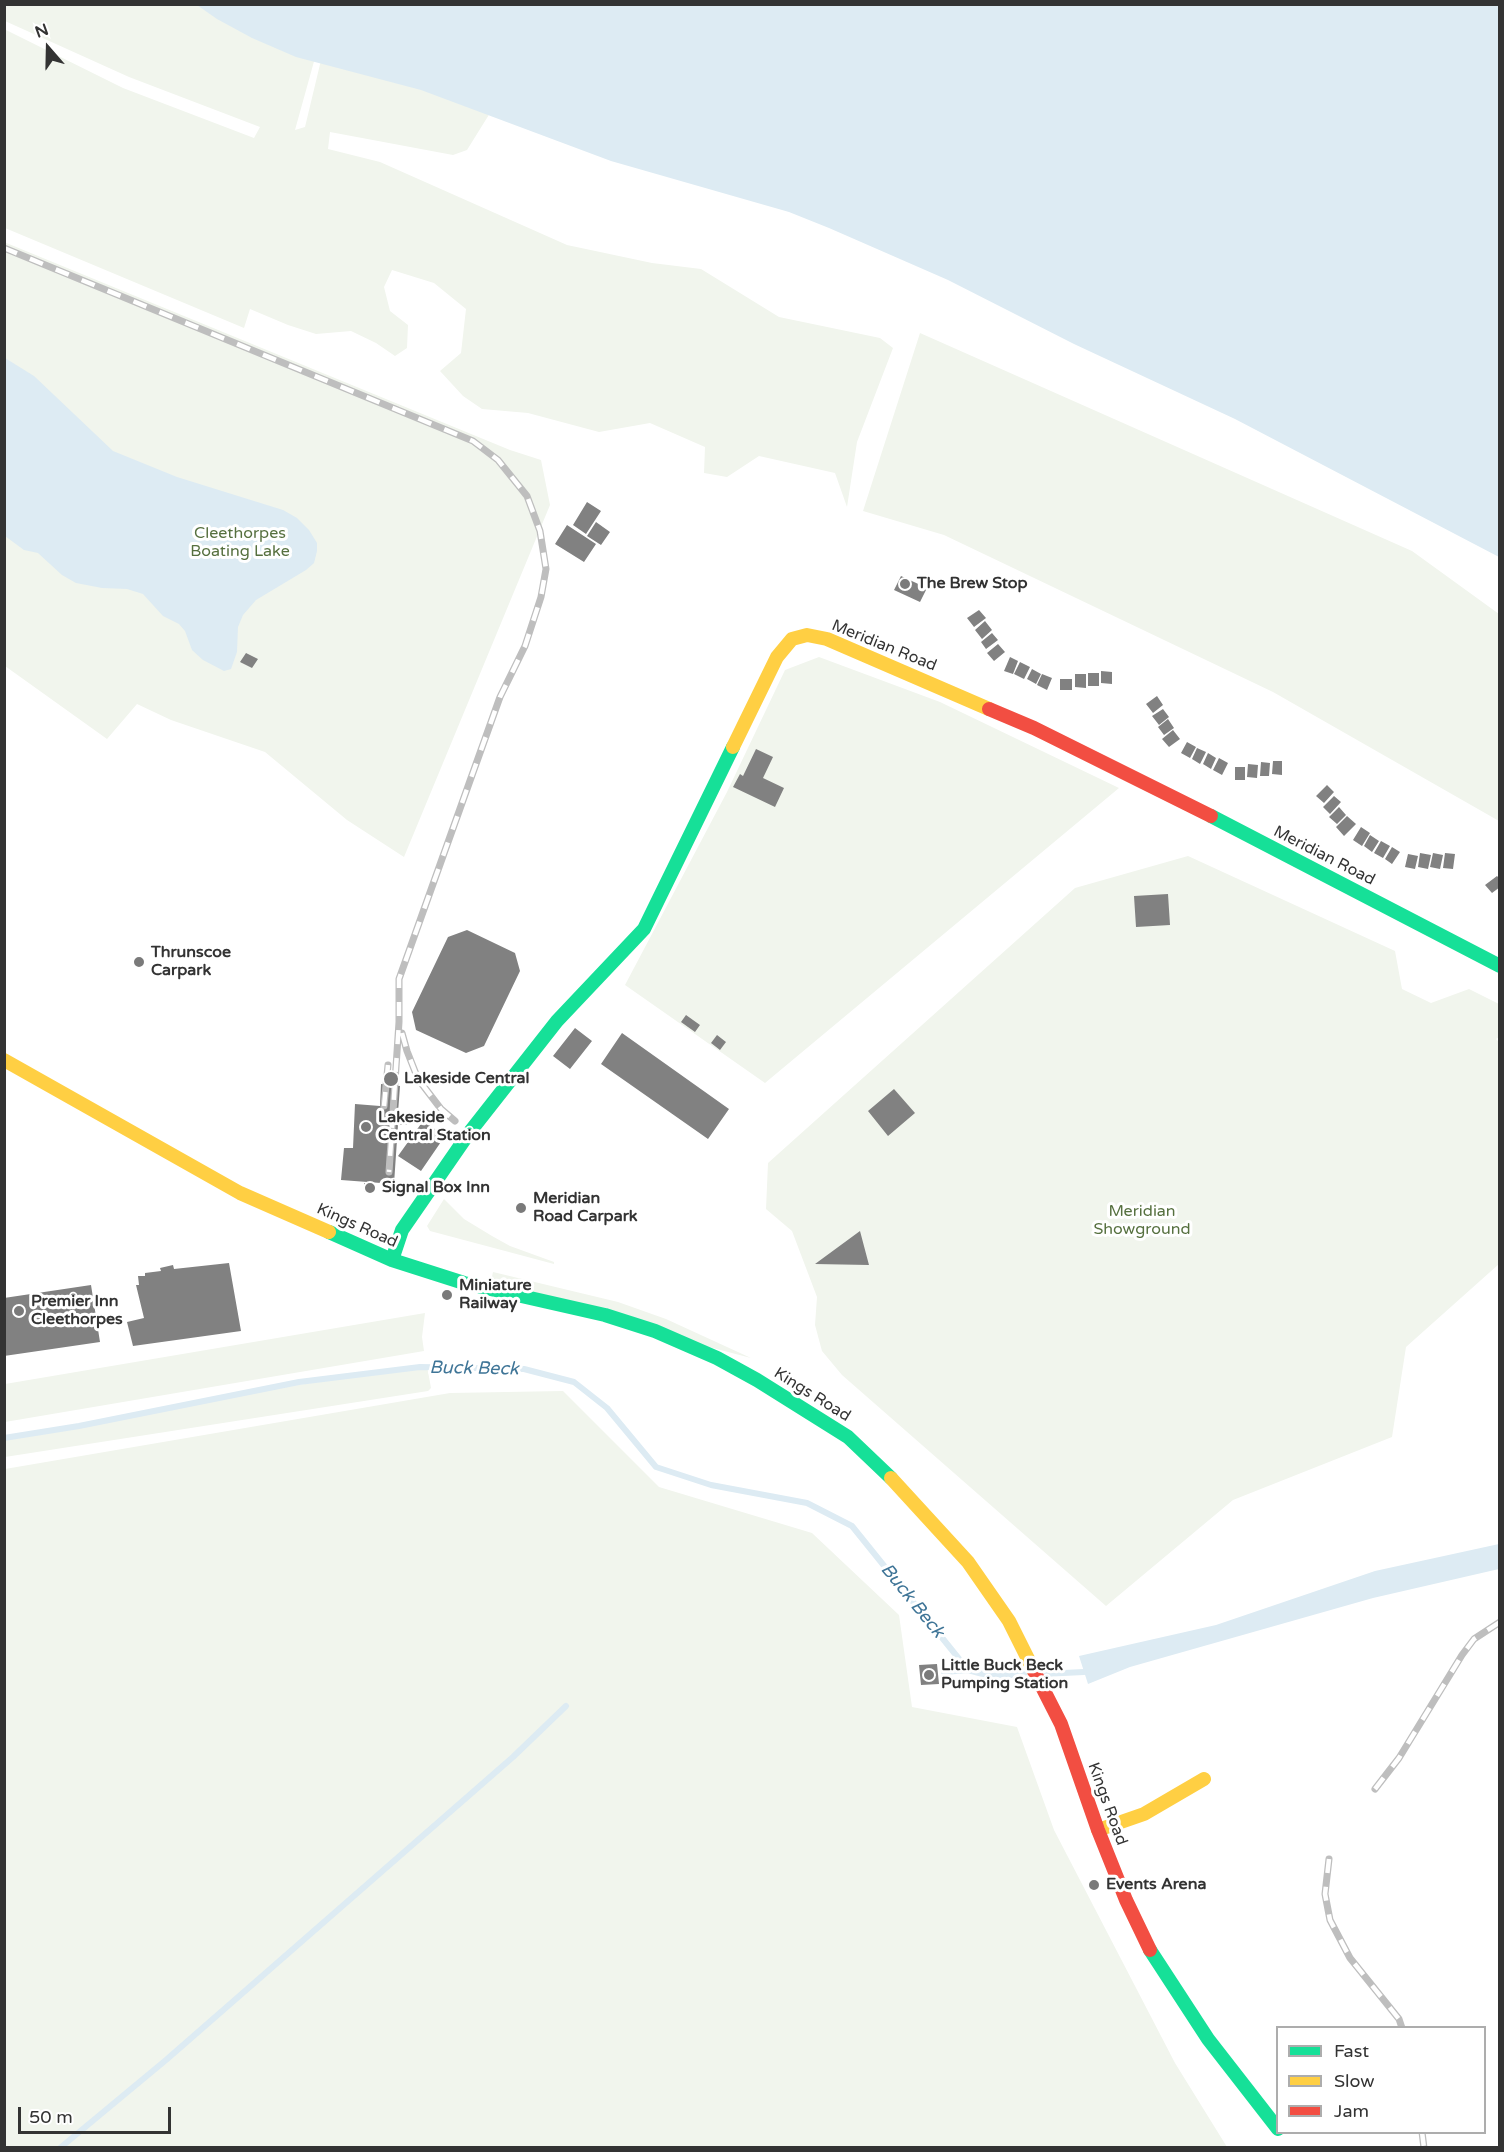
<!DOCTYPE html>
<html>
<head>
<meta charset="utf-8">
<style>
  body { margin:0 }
  #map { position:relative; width:1504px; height:2152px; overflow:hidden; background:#fff; font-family:"Varela Round",sans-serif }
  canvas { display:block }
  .frame { position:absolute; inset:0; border:6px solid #333; pointer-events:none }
  .legend { position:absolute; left:1276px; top:2026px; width:210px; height:108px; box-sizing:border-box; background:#fff; border:2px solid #adadad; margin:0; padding:8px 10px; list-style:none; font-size:18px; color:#333 }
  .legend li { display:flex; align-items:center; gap:12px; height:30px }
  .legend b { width:30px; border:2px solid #adadad }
  .north { position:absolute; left:18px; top:18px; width:60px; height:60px; -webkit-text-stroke:4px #fff; paint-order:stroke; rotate:340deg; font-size:16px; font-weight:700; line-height:24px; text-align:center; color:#333 }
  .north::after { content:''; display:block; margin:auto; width:21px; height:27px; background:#333; clip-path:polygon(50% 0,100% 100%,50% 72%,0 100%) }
  .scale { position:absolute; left:18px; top:2107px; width:153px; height:27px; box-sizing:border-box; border:3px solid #333; border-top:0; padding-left:8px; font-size:18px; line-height:21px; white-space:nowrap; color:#333; -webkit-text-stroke:4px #fff; paint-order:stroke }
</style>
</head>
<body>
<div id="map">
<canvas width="1504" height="2152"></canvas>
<div class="frame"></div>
<ul class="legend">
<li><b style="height:8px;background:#16e098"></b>Fast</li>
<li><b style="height:8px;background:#ffcf43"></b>Slow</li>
<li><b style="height:8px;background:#f24e42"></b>Jam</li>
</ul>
<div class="north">N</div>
<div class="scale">50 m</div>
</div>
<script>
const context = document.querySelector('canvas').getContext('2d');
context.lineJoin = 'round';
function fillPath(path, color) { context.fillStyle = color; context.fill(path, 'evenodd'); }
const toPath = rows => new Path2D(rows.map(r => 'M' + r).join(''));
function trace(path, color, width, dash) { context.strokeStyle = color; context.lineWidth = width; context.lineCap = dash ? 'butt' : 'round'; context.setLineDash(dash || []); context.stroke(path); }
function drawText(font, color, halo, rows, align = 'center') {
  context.font = font + ' "Varela Round",sans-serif'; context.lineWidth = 6; context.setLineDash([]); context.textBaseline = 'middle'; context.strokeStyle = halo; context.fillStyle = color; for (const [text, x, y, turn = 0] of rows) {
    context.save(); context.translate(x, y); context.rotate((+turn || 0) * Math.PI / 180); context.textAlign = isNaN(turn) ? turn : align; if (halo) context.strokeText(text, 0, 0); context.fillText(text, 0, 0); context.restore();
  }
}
const green = toPath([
  [5,5,225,5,318,47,295,130,305,127,322,56,495,105,467,150,453,155,330,132,328,149,380,162,567,245,652,263,701,269,779,317,880,338,893,348,857,442,847,507,835,473,759,456,727,477,704,473,705,447,650,423,599,432,528,413,482,409,463,396,440,371,461,353,466,309,434,283,392,270,384,287,390,311,408,325,407,348,395,356,376,343,351,331,316,334,288,325,250,309,244,328,5,228,4,29,123,88,254,138,260,127,129,77,5,21],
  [4,242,510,450,541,460,550,505,404,857,347,820,265,752,171,720,137,704,107,739,5,666],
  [920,333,1412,551,1499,614,1499,821,1273,692,944,535,863,511],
  [819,657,940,702,1119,788,765,1083,625,985,727,792,785,670],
  [1188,856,1395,951,1402,989,1431,1003,1469,989,1499,1004,1499,1037,1496,1039,1500,1043,1499,1264,1406,1347,1392,1437,1233,1500,1106,1606,842,1375,822,1351,815,1325,817,1297,792,1231,766,1209,768,1163,1075,888],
  [444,1199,464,1219,492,1236,510,1246,554,1262,554,1264,430,1231,427,1226],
  [493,1272,618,1302,666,1319,751,1358,709,1347,491,1281],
  [425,1313,422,1337,424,1351,5,1422,5,1384],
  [427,1366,431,1388,428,1391,5,1457,5,1437,298,1385],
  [563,1391,659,1487,812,1533,899,1615,912,1707,1017,1727,1054,1830,1175,2063,1227,2147,5,2147,5,1469,450,1393]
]);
const water = toPath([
  [197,5,1499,5,1499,557,1235,419,1074,344,948,280,829,228,789,212,611,161,421,90,296,57,252,38,217,19],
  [5,358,34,376,113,451,177,477,283,510,297,518,309,530,317,543,317,551,314,563,306,570,256,600,243,615,238,627,237,652,231,669,224,671,203,660,192,650,185,631,179,624,163,616,143,594,127,589,102,588,76,583,62,575,38,553,24,550,5,536],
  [1499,1544,1499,1569,1373,1598,1130,1667,1088,1684,1079,1656,1216,1625,1375,1571]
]);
const stream = toPath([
  [4,1438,79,1426,299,1382,420,1367,524,1369,574,1382,607,1408,656,1467,711,1485,807,1503,852,1526,968,1670,990,1676,1029,1674],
  [944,1672,968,1670],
  [1042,1674,1084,1672],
  [60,2148,166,2060,513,1757,566,1706]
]);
const building = toPath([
  [587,502,601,511,586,534,573,525],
  [596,522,610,532,601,545,587,536],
  [567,525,596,544,584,562,555,544],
  [901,576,927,588,920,602,894,590],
  [979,610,986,618,974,627,967,618],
  [985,621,992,630,982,639,975,630],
  [992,633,998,640,986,649,981,642],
  [998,644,1005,652,994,661,987,653],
  [246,653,258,659,252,668,240,662],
  [1010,657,1018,661,1013,674,1004,671],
  [1020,662,1030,667,1024,679,1014,674],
  [1032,669,1041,674,1036,684,1027,679],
  [1101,671,1112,672,1112,684,1101,683],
  [1088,673,1099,673,1099,686,1088,686],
  [1042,674,1052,678,1047,690,1037,685],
  [1075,674,1086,674,1086,688,1075,687],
  [1060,679,1072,679,1072,690,1060,690],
  [1157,696,1163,705,1153,713,1146,704],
  [1163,709,1169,717,1159,725,1152,716],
  [1168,719,1174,728,1164,735,1158,727],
  [1173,730,1180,739,1169,747,1162,739],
  [1187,742,1196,747,1190,758,1181,753],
  [1197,748,1206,752,1200,764,1192,759],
  [756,749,773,757,763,778,784,788,775,807,733,787,740,774,743,776],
  [1208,753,1216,758,1211,769,1203,764],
  [1219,758,1228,763,1222,775,1213,770],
  [1273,761,1282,761,1282,775,1272,774],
  [1261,762,1270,763,1269,776,1260,776],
  [1248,764,1258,765,1257,778,1247,777],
  [1235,767,1245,767,1245,780,1235,780],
  [1327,785,1334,792,1324,803,1316,796],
  [1334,796,1341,802,1330,814,1323,807],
  [1339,807,1346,815,1337,824,1329,817],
  [1347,816,1356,824,1344,836,1336,827],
  [1361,827,1370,833,1362,846,1353,840],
  [1370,835,1379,841,1372,852,1364,846],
  [1381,841,1390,846,1383,858,1374,853],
  [1392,847,1400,852,1392,864,1385,859],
  [1420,853,1431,855,1428,869,1418,867],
  [1433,853,1443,855,1440,869,1430,867],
  [1445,853,1455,854,1453,869,1443,868],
  [1408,854,1418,856,1415,869,1405,867],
  [1497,876,1500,879,1500,887,1492,893,1485,885],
  [1168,894,1170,925,1136,927,1134,896],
  [467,930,515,953,520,971,484,1046,466,1053,416,1030,412,1012,448,937],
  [686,1015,700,1025,695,1032,681,1022],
  [575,1028,592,1041,570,1069,553,1056],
  [622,1033,729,1109,708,1139,601,1064],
  [717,1035,726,1042,720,1050,711,1043],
  [381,1084,400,1086,398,1113,408,1113,407,1125,398,1125,394,1184,341,1180,344,1148,353,1148,355,1104,380,1106],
  [894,1089,915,1113,888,1136,868,1111],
  [423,1121,445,1136,421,1171,398,1156],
  [364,1183,375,1184,375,1192,364,1192],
  [860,1231,869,1265,815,1264],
  [229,1263,241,1331,133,1346,127,1322,144,1318,136,1285,139,1285,138,1276,145,1276,145,1273,161,1271,160,1268,173,1265,174,1269],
  [91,1285,100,1342,4,1356,4,1298],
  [937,1664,939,1684,921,1685,919,1665]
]);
const fast = toPath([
  [1211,816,1500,966],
  [329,1232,392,1260,464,1283,605,1315,655,1331,717,1358,757,1380,848,1437,891,1478],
  [392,1260,402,1230,469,1133,557,1021,644,929,733,747],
  [1150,1950,1208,2039,1278,2129]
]);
const slow = toPath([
  [733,747,777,657,792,639,807,635,827,639,989,709],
  [4,1060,240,1193,329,1232],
  [891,1478,968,1562,1009,1621,1034,1671],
  [1098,1830,1144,1814,1204,1779]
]);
const jam = toPath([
  [989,709,1034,728,1211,816],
  [1034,1671,1061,1724,1098,1830,1126,1900,1150,1950]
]);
const rail = toPath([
  [4,248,473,441,498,460,527,496,540,531,546,569,541,597,525,646,500,697,399,979,399,1022,389,1172],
  [402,1033,407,1051,418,1079,441,1109,455,1121],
  [384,1106,388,1065],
  [1375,1789,1399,1758,1462,1655,1474,1639,1500,1622],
  [1329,1859,1325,1894,1330,1920,1350,1958,1399,2019,1402,2028],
  [1422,2132,1424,2148]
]);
const markers = [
  [905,584,6,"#7a7a7a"],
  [139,962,6,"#7a7a7a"],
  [391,1079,8,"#7a7a7a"],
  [366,1127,6,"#7a7a7a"],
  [370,1188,6,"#7a7a7a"],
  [521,1208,6,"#7a7a7a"],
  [447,1295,6,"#7a7a7a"],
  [19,1311,6,"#7a7a7a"],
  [929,1675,6,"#7a7a7a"],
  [1094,1885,6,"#7a7a7a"]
];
const parkNames = [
  ["Cleethorpes",240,534],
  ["Boating Lake",240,552],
  ["Meridian",1142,1212],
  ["Showground",1142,1230]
];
const poiNames = [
  ["The Brew Stop",917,584],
  ["Thrunscoe",151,953],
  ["Carpark",151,971],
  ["Lakeside Central",404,1079],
  ["Lakeside",378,1118],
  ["Central Station",378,1136],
  ["Signal Box Inn",382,1188],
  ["Meridian",533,1199],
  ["Road Carpark",533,1217],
  ["Miniature",459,1286],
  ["Railway",459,1304],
  ["Premier Inn",31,1302],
  ["Cleethorpes",31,1320],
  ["Little Buck Beck",941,1666],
  ["Pumping Station",941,1684],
  ["Events Arena",1106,1885]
];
const streetNames = [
  ["Meridian Road",884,646,22],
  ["Meridian Road",1324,856,27],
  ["Kings Road",357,1226,24],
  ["Kings Road",812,1395,32],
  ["Kings Road",1107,1804,70]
];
const waterNames = [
  ["Buck Beck",474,1369,1],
  ["Buck Beck",912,1601,51]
];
fillPath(green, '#f1f5ed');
fillPath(water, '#ddebf3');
trace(stream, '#ddebf3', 6);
fillPath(building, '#818181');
trace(fast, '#16e098', 14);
trace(slow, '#ffcf43', 14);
trace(jam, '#f24e42', 14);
trace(rail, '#bebebe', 7);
trace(rail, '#fff', 4.5, [14]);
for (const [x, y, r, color] of markers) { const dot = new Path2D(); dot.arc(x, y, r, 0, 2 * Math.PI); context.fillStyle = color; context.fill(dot); trace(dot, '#fff', 2); }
drawText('16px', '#56703f', '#fff', parkNames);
drawText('bold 16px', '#333', '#fff', poiNames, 'left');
drawText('16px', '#333', '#fff', streetNames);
drawText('italic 18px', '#3f7597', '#fff', waterNames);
</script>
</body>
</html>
